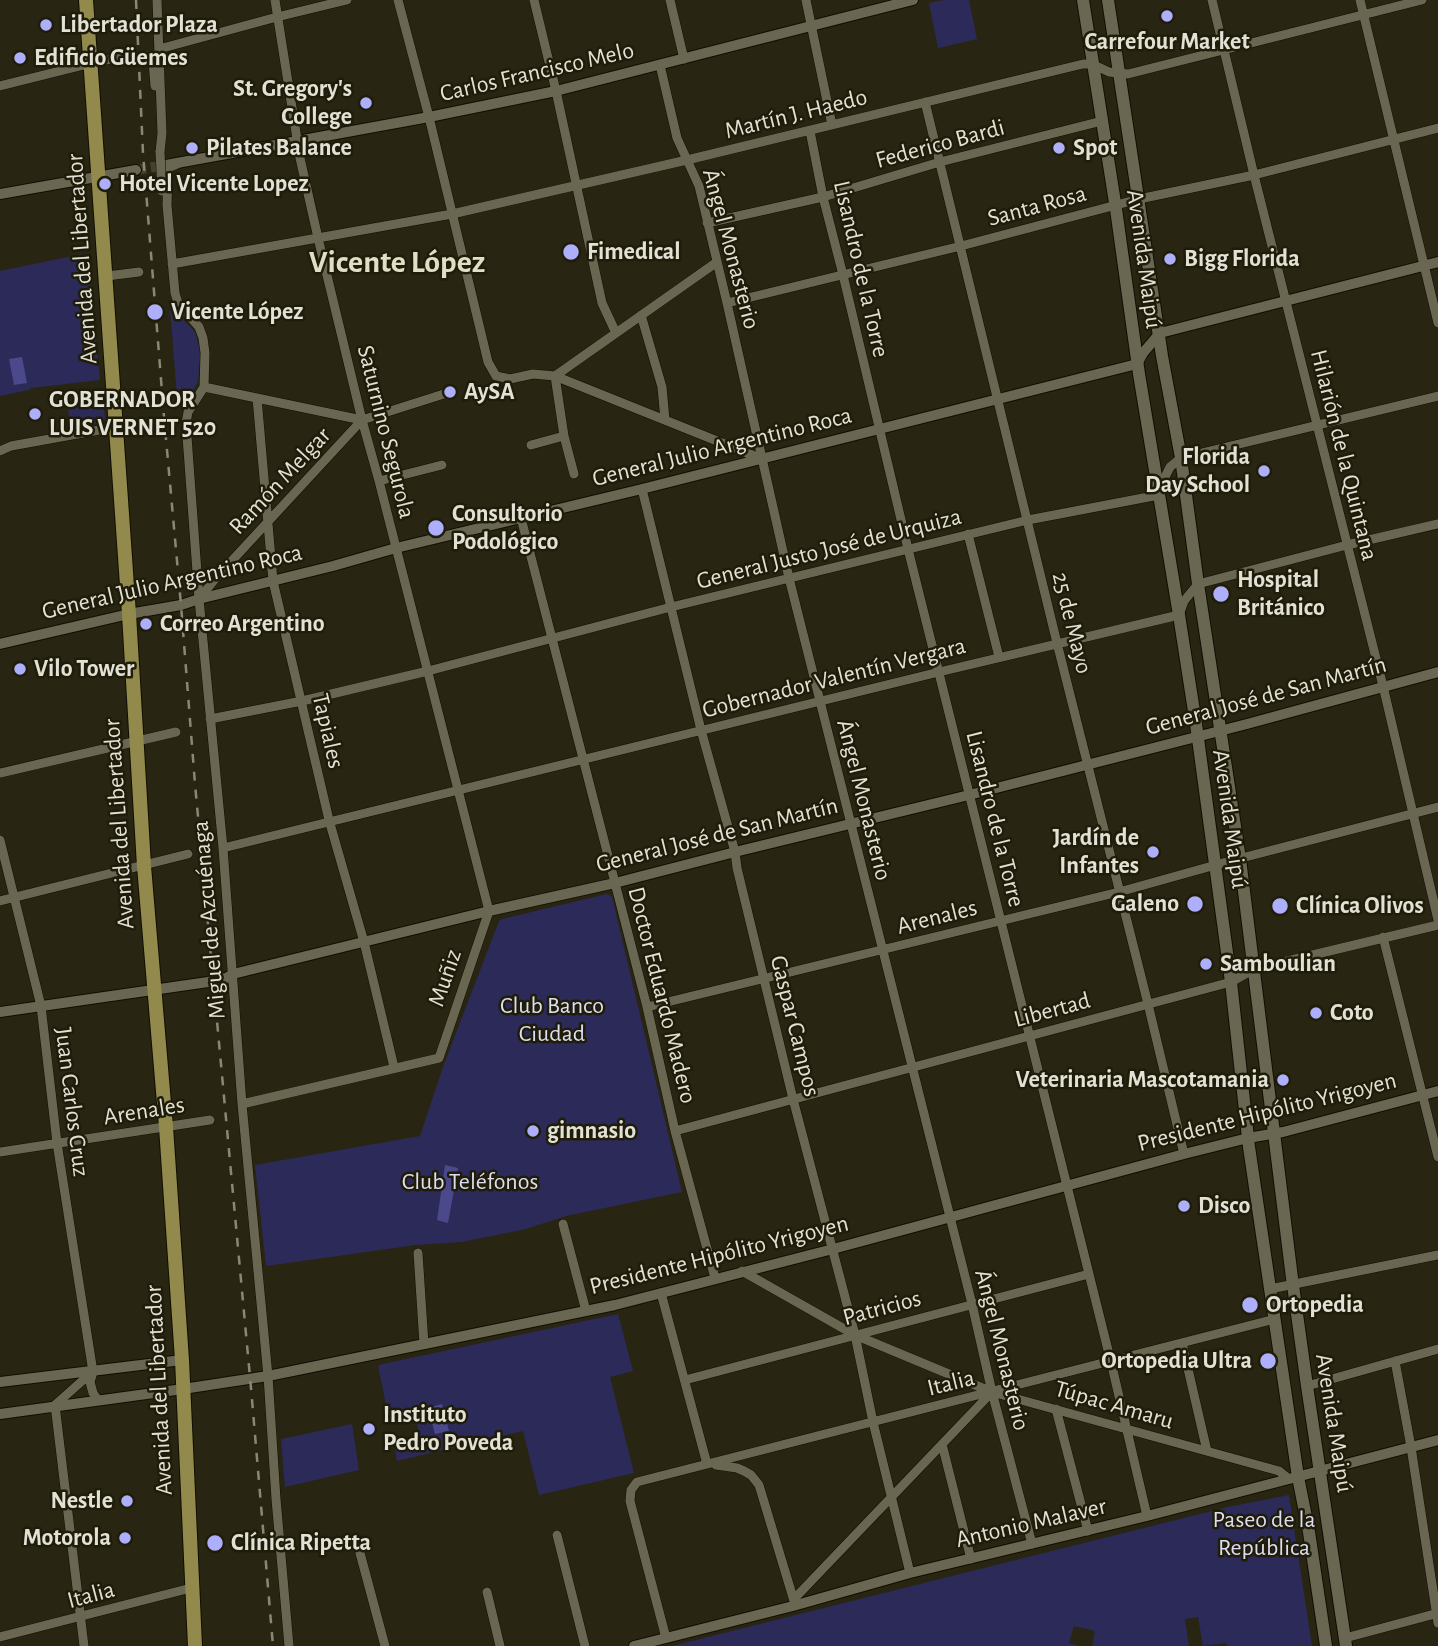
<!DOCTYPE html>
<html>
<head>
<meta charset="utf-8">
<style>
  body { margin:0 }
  canvas { display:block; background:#282512 }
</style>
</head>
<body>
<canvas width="1438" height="1646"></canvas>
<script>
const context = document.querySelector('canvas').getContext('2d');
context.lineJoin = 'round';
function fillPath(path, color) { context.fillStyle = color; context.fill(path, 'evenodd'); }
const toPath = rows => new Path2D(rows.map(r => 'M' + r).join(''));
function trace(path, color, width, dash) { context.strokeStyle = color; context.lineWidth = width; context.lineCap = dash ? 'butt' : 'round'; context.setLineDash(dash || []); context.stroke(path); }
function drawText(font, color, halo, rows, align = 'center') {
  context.font = font + ' "Alegreya Sans",sans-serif'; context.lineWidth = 5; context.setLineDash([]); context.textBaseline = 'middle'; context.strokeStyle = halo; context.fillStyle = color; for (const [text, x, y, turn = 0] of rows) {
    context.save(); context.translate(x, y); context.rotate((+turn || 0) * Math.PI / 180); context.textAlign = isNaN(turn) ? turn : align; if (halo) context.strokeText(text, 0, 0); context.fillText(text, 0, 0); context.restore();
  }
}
const green = toPath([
  [944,0,969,0,977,39,938,48,929,3],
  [82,254,91,289,100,380,31,388,29,390,0,396,0,271],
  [170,310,179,315,195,332,201,353,198,381,190,397,183,405,178,408],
  [103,400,105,419,101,423,71,427,67,404],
  [607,894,610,895,612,897,682,1192,566,1216,526,1229,462,1242,416,1245,266,1266,255,1165,420,1136,443,1067,499,921,502,919],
  [618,1314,633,1371,610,1377,634,1473,539,1495,523,1431,397,1461,394,1444,420,1437,413,1409,388,1415,378,1365],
  [352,1424,359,1470,285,1487,281,1439],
  [1289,1495,1312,1646,1227,1646,1226,1643,1203,1646,1198,1617,1185,1619,1189,1646,1092,1646,1095,1631,1074,1626,1069,1643,1079,1646,672,1646,1228,1507]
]);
const water = toPath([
  [22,357,27,383,14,385,9,359],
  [445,1165,458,1168,448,1223,437,1220],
  [442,1404,449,1431,435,1434,428,1408]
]);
const tertiaryTunnel = toPath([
  [136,170,166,165]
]);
const minor = toPath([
  [157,0,162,133,160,152],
  [398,0,429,117,488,362,496,376,510,379,533,374,555,376,762,459],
  [534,0,556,91,602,303,616,333],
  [670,0,684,59],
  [806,0,832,125],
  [1212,0,1254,175,1383,686,1438,920],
  [1360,0,1438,323],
  [159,49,277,17,347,0],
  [143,56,147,56,153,62,155,86],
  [660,65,677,138,699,186,727,303,789,578,972,1304,992,1392,1032,1544],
  [0,86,100,61,129,56],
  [925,102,1057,643,1148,1004,1184,1154],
  [810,131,823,197,843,275,908,549,1111,1362,1147,1516],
  [177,164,170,167,168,170,167,205,175,293,178,303,199,327,203,338,205,353,204,387,188,412,186,423,199,599,223,848,242,1104,268,1376,276,1499,289,1646],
  [707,223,823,197,940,162,1102,121],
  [172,264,452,214,687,160,1083,64,1092,64,1109,72,1128,74,1422,0],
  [107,276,139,272],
  [727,303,961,246,1139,199,1254,175,1438,128],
  [641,315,662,387,665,420],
  [555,376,717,262],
  [555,376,564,436,574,474],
  [204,387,362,420,447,393],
  [257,398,273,581,329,820,364,942,394,1067],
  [531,445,564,436],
  [0,451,11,446,116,427],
  [379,481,442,465],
  [642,489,701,730,735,852,737,868,793,1099,855,1335,873,1422,910,1573],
  [521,518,647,1007,675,1131,715,1278],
  [968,534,999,657],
  [199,599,215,579,362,420],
  [210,719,302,701,428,671,671,607,1028,520,1159,495,1166,475,1170,467,1181,458,1438,396],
  [0,773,176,732],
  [0,840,41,1006,57,1143,93,1372,90,1382,93,1393,98,1400],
  [223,848,939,672,1179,615,1184,601,1198,584,1347,545,1438,524],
  [0,901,188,854],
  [1383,937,1438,1157],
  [647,1007,1119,892,1230,861,1438,807],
  [242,1104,439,1058,489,911,379,481,362,420,318,238,300,158,275,0],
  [675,1131,1231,982,1254,969,1438,925],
  [0,1152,210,1120],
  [563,1224,586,1311],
  [418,1253,424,1344],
  [742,1271,855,1335,992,1392,1279,1471,1289,1479],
  [1270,1289,1438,1255],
  [661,1293,707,1464],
  [1182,1343,1207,1451],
  [1395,1361,1411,1447,1438,1623],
  [685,1380,1089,1274],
  [1307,1386,1438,1349],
  [1056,1409,1088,1531],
  [942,1444,971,1559],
  [716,1465,737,1468,744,1471,751,1475,759,1485,794,1601],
  [557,1535,585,1646],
  [360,1553,385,1646],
  [487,1592,500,1646],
  [794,1599,991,1393],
  [0,1637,191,1588],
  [666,1638,630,1501,631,1490,637,1482,1275,1319],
  [1345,1638,1438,1613],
  [84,1646,55,1405,91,1373]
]);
const tertiary = toPath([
  [166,165,429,117,556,91,913,0],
  [0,194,136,170],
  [0,644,129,614,181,605,199,599,333,566,396,548,642,489,1137,364,1143,353,1160,333,1438,262],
  [0,1012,208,982,226,978,233,974,489,911,615,883,735,852,969,795,1247,724,1438,672],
  [0,1382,182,1360],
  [0,1414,183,1389,268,1376,615,1305,833,1249,1184,1154,1248,1138,1283,1132,1438,1091],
  [634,1646,793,1606,910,1573,1147,1516,1438,1440]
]);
const secondary = toPath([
  [1083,0,1116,209,1139,374,1179,615,1196,724,1231,982,1249,1147,1298,1477,1309,1532,1326,1646],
  [1108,0,1162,356,1181,458,1198,584,1240,859,1292,1278,1307,1386,1346,1646]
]);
const primary = toPath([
  [86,0,129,614,144,866,166,1127,182,1360,195,1646]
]);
const rail = toPath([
  [136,0,143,153,164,417,181,605,195,784,251,1388,273,1646]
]);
const minorBridge = toPath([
  [160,152,162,191]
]);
const markers = [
  [1167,16,7,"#adaffb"],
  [46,25,7,"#adaffb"],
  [20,58,7,"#adaffb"],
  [366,103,7,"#adaffb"],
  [192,148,7,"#adaffb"],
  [1059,148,7,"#adaffb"],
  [105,184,7,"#adaffb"],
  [571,252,9,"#adaffb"],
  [1170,259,7,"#adaffb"],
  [155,312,9,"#adaffb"],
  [450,392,7,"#adaffb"],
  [35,414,7,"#adaffb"],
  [1264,471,7,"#adaffb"],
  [436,528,9,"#adaffb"],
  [1221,594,9,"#adaffb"],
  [146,624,7,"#adaffb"],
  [20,669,7,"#adaffb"],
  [1153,852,7,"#adaffb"],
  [1195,904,9,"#adaffb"],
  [1280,906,9,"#adaffb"],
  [1206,964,7,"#adaffb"],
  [1316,1013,7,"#adaffb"],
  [1283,1080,7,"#adaffb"],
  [533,1131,7,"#adaffb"],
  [1184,1206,7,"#adaffb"],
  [1250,1305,9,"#adaffb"],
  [1268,1361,9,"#adaffb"],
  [369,1429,7,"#adaffb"],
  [127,1501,7,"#adaffb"],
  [125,1538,7,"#adaffb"],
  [215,1543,9,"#adaffb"]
];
const poiNames = [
  ["Libertador Plaza",60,25],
  ["Carrefour Market",1167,42,"center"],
  ["Edificio Güemes",34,58],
  ["St. Gregory's",352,89,"right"],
  ["College",352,117,"right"],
  ["Pilates Balance",206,148],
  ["Spot",1073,148],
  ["Hotel Vicente Lopez",119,184],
  ["Fimedical",587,252],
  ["Bigg Florida",1184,259],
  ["Vicente López",171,312],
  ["AySA",464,392],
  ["GOBERNADOR",49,400],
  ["LUIS VERNET 520",49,428],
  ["Florida",1250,457,"right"],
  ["Day School",1250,485,"right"],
  ["Consultorio",452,514],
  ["Podológico",452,542],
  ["Hospital",1237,580],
  ["Británico",1237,608],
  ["Correo Argentino",160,624],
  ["Vilo Tower",34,669],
  ["Jardín de",1139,838,"right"],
  ["Infantes",1139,866,"right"],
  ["Galeno",1179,904,"right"],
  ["Clínica Olivos",1296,906],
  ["Samboulian",1220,964],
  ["Coto",1330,1013],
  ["Veterinaria Mascotamania",1269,1080,"right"],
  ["gimnasio",547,1131],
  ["Disco",1198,1206],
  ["Ortopedia",1266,1305],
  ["Ortopedia Ultra",1252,1361,"right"],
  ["Instituto",383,1415],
  ["Pedro Poveda",383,1443],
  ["Nestle",113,1501,"right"],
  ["Motorola",111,1538,"right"],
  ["Clínica Ripetta",231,1543]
];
const streetNames = [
  ["Carlos Francisco Melo",537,72,-13],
  ["Martín J. Haedo",796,114,-14],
  ["Federico Bardi",940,144,-15],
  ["Santa Rosa",1037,206,-15],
  ["Ángel Monasterio",731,249,75],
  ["Avenida del Libertador",82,259,-94],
  ["Avenida Maipú",1144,259,82],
  ["Lisandro de la Torre",861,269,77],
  ["Saturnino Segurola",386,432,76],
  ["General Julio Argentino Roca",722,447,-14],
  ["Hilarión de la Quintana",1344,455,76],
  ["Ramón Melgar",280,481,-47],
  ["General Justo José de Urquiza",829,549,-14],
  ["General Julio Argentino Roca",172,582,-13],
  ["25 de Mayo",1072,623,76],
  ["Gobernador Valentín Vergara",834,678,-14],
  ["General José de San Martín",1266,696,-15],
  ["Tapiales",328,731,77],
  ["Ángel Monasterio",864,800,76],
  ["Lisandro de la Torre",995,819,76],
  ["Avenida Maipú",1230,819,82],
  ["Avenida del Libertador",119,824,-94],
  ["General José de San Martín",717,835,-14],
  ["Arenales",937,917,-14],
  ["Miguel de Azcuénaga",209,920,-95],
  ["Muñiz",445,978,-71],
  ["Doctor Eduardo Madero",662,995,76],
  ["Libertad",1052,1010,-15],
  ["Gaspar Campos",795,1026,76],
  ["Juan Carlos Cruz",72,1102,83],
  ["Arenales",144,1111,-9],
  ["Presidente Hipólito Yrigoyen",1267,1112,-14],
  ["Presidente Hipólito Yrigoyen",719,1255,-14],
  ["Patricios",882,1308,-15],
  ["Ángel Monasterio",1002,1350,76],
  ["Italia",951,1383,-14],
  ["Avenida del Libertador",159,1390,-93],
  ["Túpac Amaru",1114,1405,16],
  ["Avenida Maipú",1334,1423,81],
  ["Antonio Malaver",1031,1523,-13],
  ["Italia",91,1595,-15]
];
const parkNames = [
  ["Club Banco",552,1006],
  ["Ciudad",552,1034],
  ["Club Teléfonos",470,1182],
  ["Paseo de la",1264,1520],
  ["República",1264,1548]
];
const districtNames = [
  ["Vicente López",397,262]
];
fillPath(green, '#2c2a58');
fillPath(water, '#4b498c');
trace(tertiaryTunnel, '#44412f', 10, [10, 5]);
trace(minor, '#110e00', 10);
trace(tertiary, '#110e00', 12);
trace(secondary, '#110e00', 14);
trace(primary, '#110e00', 16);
trace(minor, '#696651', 9);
trace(tertiary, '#696651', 10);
trace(secondary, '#696651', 12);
trace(primary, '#92894d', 14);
trace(rail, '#898777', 2.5, [9, 9]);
trace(minorBridge, '#110e00', 10, []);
trace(minorBridge, '#696651', 9);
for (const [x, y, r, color] of markers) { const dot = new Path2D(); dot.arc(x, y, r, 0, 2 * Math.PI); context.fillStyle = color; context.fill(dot); trace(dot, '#1f1c09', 2.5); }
drawText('bold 24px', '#e2e1d5', '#1f1c09', poiNames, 'left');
drawText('24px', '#e2e1d5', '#1f1c09', streetNames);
drawText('24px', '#dddef2', '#1f1c09', parkNames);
drawText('bold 32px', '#e1dec6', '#1f1c09', districtNames);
</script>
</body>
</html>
